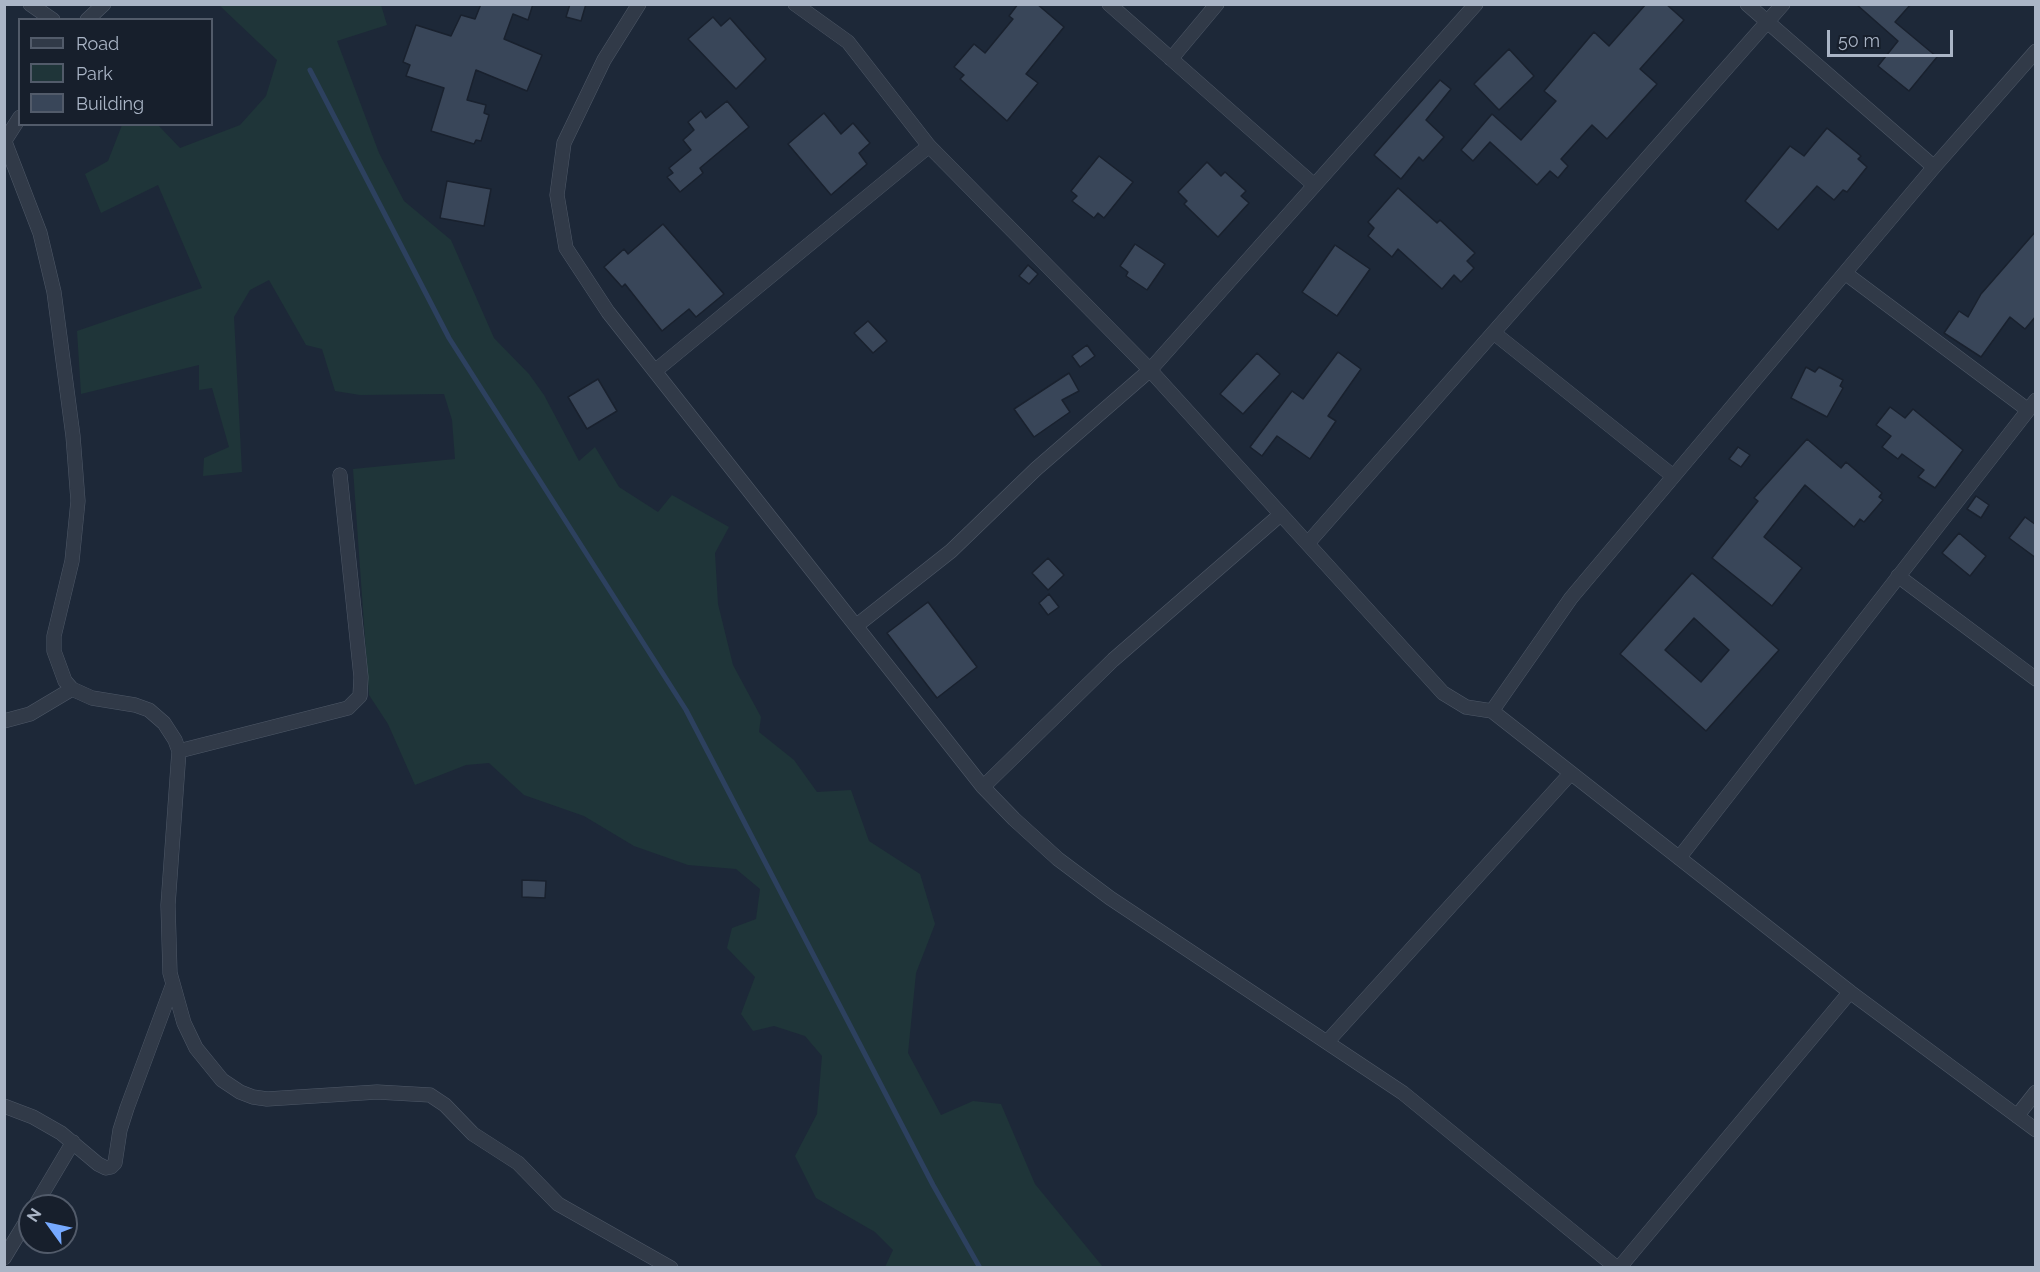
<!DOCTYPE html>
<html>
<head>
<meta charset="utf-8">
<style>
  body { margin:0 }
  #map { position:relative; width:2040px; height:1272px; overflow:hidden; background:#1d2838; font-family:Raleway,sans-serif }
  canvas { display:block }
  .frame { position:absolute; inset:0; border:6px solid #aab5c6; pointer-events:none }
  .legend { position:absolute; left:18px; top:18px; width:195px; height:108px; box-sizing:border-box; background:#171f2c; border:2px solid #525b6a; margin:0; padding:8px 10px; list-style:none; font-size:18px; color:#aab5c6 }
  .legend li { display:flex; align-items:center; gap:12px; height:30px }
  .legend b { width:30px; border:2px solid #525b6a }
  .north { position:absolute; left:18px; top:1194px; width:60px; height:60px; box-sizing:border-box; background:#171f2c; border:2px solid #525b6a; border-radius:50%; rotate:303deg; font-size:16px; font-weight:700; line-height:24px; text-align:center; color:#aab5c6 }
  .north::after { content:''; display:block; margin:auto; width:21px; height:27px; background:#76a9ff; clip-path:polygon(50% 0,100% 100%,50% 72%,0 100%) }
  .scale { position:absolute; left:1827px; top:30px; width:126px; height:27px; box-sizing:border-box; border:3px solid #aab5c6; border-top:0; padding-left:8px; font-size:18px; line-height:21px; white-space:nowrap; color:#aab5c6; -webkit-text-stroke:4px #171f2c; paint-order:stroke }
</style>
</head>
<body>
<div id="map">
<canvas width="2040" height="1272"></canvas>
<div class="frame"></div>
<ul class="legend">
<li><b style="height:8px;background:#313a48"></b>Road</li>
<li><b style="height:16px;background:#1f3539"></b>Park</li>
<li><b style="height:16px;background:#394659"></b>Building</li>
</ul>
<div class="north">N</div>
<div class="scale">50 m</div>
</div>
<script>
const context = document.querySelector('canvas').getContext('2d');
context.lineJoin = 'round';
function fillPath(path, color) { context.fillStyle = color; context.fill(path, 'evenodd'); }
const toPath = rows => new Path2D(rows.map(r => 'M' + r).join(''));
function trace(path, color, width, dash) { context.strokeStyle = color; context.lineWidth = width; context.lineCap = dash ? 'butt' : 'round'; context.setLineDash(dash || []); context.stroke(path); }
const green = toPath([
  [219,5,381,5,387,25,337,41,379,153,404,201,451,240,494,338,529,374,544,395,579,461,595,447,619,487,658,512,672,495,729,527,715,553,718,604,733,665,761,717,759,732,794,760,817,792,851,790,869,841,920,874,935,924,916,973,908,1053,941,1115,973,1101,1001,1104,1035,1184,1103,1267,885,1267,893,1250,875,1232,816,1198,795,1156,817,1114,822,1056,805,1036,774,1026,753,1031,741,1014,755,977,727,948,732,928,756,919,760,889,736,869,688,865,634,846,584,816,524,795,489,763,466,765,415,785,388,724,369,695,353,469,455,459,452,420,444,394,360,395,335,391,322,349,306,345,269,280,250,290,234,317,242,472,203,476,204,458,229,447,212,388,199,390,199,365,81,394,77,331,202,288,158,185,101,213,85,174,108,161,122,125,158,125,180,148,240,125,266,96,277,60]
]);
const stream = toPath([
  [310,70,449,338,686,710,933,1185,980,1268]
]);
const building = toPath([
  [481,4,533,4,528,20,513,14,504,39,542,55,527,91,476,70,467,100,486,105,484,113,489,115,481,141,476,140,474,144,431,131,444,88,406,76,410,65,403,62,416,25,451,36,461,15,475,19,481,4],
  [570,4,586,4,581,21,566,17,570,4],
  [1018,4,1037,4,1064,27,1026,74,1038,83,1007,121,960,79,964,75,954,67,974,44,985,53,1013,19,1009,16,1018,4],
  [1646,4,1666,4,1684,20,1640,69,1657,84,1607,139,1592,125,1561,159,1568,166,1558,178,1550,171,1537,185,1490,142,1473,161,1461,150,1492,114,1521,140,1556,101,1544,91,1594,32,1609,46,1646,4],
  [1856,4,1911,4,1895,22,1937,57,1909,91,1878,66,1898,41,1856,4],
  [713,17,721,26,730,18,766,59,736,89,688,39,713,17],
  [1509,49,1534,76,1499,110,1474,84,1509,49],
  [1440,80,1451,89,1426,120,1444,137,1423,161,1419,157,1401,179,1374,155,1440,80],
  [727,101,749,127,700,168,703,173,680,192,667,177,673,173,669,168,691,150,683,140,694,130,688,122,701,111,706,118,727,101],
  [824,113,841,134,853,123,870,143,859,153,867,164,831,195,788,144,824,113],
  [1827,128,1861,156,1858,159,1867,167,1847,192,1843,190,1834,200,1817,186,1778,230,1745,201,1790,146,1804,156,1827,128],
  [1099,156,1133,182,1104,218,1098,213,1094,218,1072,201,1077,196,1071,191,1099,156],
  [1207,162,1221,176,1225,172,1246,191,1241,196,1249,203,1218,237,1184,204,1187,201,1178,192,1207,162],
  [447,181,491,189,484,226,440,218,447,181],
  [1398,188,1437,223,1440,220,1475,253,1467,261,1474,268,1461,282,1454,275,1442,289,1398,249,1392,257,1368,236,1374,228,1368,222,1398,188],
  [663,224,724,294,696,317,689,309,662,331,625,284,622,287,604,267,624,249,628,254,663,224],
  [2036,231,2036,316,2025,329,2010,317,1981,357,1944,333,1959,311,1968,317,1981,294,2036,231],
  [1135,244,1165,264,1147,290,1126,276,1128,272,1120,266,1135,244],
  [1335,245,1370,269,1337,316,1302,292,1335,245],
  [1028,265,1038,274,1029,284,1019,276,1028,265],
  [868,321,887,341,873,353,854,333,868,321],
  [1087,345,1095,356,1080,367,1072,356,1087,345],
  [1338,352,1361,369,1328,416,1336,421,1310,459,1277,436,1262,456,1250,447,1292,391,1303,399,1338,352],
  [1257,353,1280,374,1243,414,1220,394,1257,353],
  [1806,367,1815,372,1819,367,1843,380,1840,386,1843,388,1827,417,1791,398,1806,367],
  [1069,373,1079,391,1062,400,1070,412,1034,437,1014,409,1069,373],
  [598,379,617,411,587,429,568,397,598,379],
  [1890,407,1905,418,1913,409,1963,450,1935,488,1918,477,1924,470,1902,454,1898,459,1882,447,1891,436,1876,425,1890,407],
  [1807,439,1841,468,1846,462,1882,493,1879,497,1883,500,1864,522,1860,519,1854,527,1805,485,1764,537,1802,568,1772,606,1712,558,1758,501,1754,498,1807,439],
  [1738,447,1750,455,1741,467,1729,459,1738,447],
  [1976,496,1989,505,1981,518,1967,509,1976,496],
  [2025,517,2036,525,2036,558,2009,538,2025,517],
  [1959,533,1986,556,1970,576,1942,553,1959,533],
  [1048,558,1064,575,1048,590,1032,573,1048,558],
  [1692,573,1779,650,1706,731,1620,654,1692,573],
  [1694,618,1729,650,1701,682,1665,650,1694,618],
  [1049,594,1059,607,1048,615,1039,603,1049,594],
  [928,602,977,667,937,698,887,633,928,602],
  [522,880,546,881,545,898,522,897,522,880]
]);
const street = toPath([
  [30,4,53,20],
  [639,4,604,60,564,143,557,195,566,248,608,312,983,787,1014,819,1058,859,1110,898,1403,1093,1617,1268],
  [795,4,848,42,929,146,1150,370,1443,693,1466,707,1492,711,1850,992,2036,1130],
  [1109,4,1314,185],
  [1747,4,1934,167],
  [87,20,104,4],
  [1171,59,1217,4],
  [4,142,20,117],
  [5,142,40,233,54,292,73,436,78,501,72,561,54,636,54,651,65,681,72,689,92,698,135,705,149,710,164,723,175,740,179,751,168,905,170,973,184,1023,196,1048,222,1080,240,1092,253,1097,267,1099,377,1092,430,1095,445,1105,473,1134,518,1163,558,1204,671,1268],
  [1845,273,2028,410],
  [1494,333,1673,476],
  [655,371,929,146],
  [1308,543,1783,4],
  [1898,576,2036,679],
  [856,626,951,551,1036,469,1150,370,1476,4],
  [1492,711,1571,598,1934,167,2036,51],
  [4,721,30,714,72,689],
  [179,751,348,708,360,696,361,677,340,475],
  [983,787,1113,660,1280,515],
  [1679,858,2036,400],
  [1328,1041,1571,773],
  [4,1106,33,1117,61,1133,98,1164,106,1168,111,1167,115,1163,120,1130,127,1108,173,984],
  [2017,1116,2036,1092],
  [35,1206,73,1142],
  [4,1258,30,1215],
  [1619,1268,1850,992]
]);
fillPath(green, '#1f3539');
trace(stream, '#2d415f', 5);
fillPath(building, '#394659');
trace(building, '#19212e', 1.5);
trace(street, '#4e5867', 15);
trace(street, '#313a48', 14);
</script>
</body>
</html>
